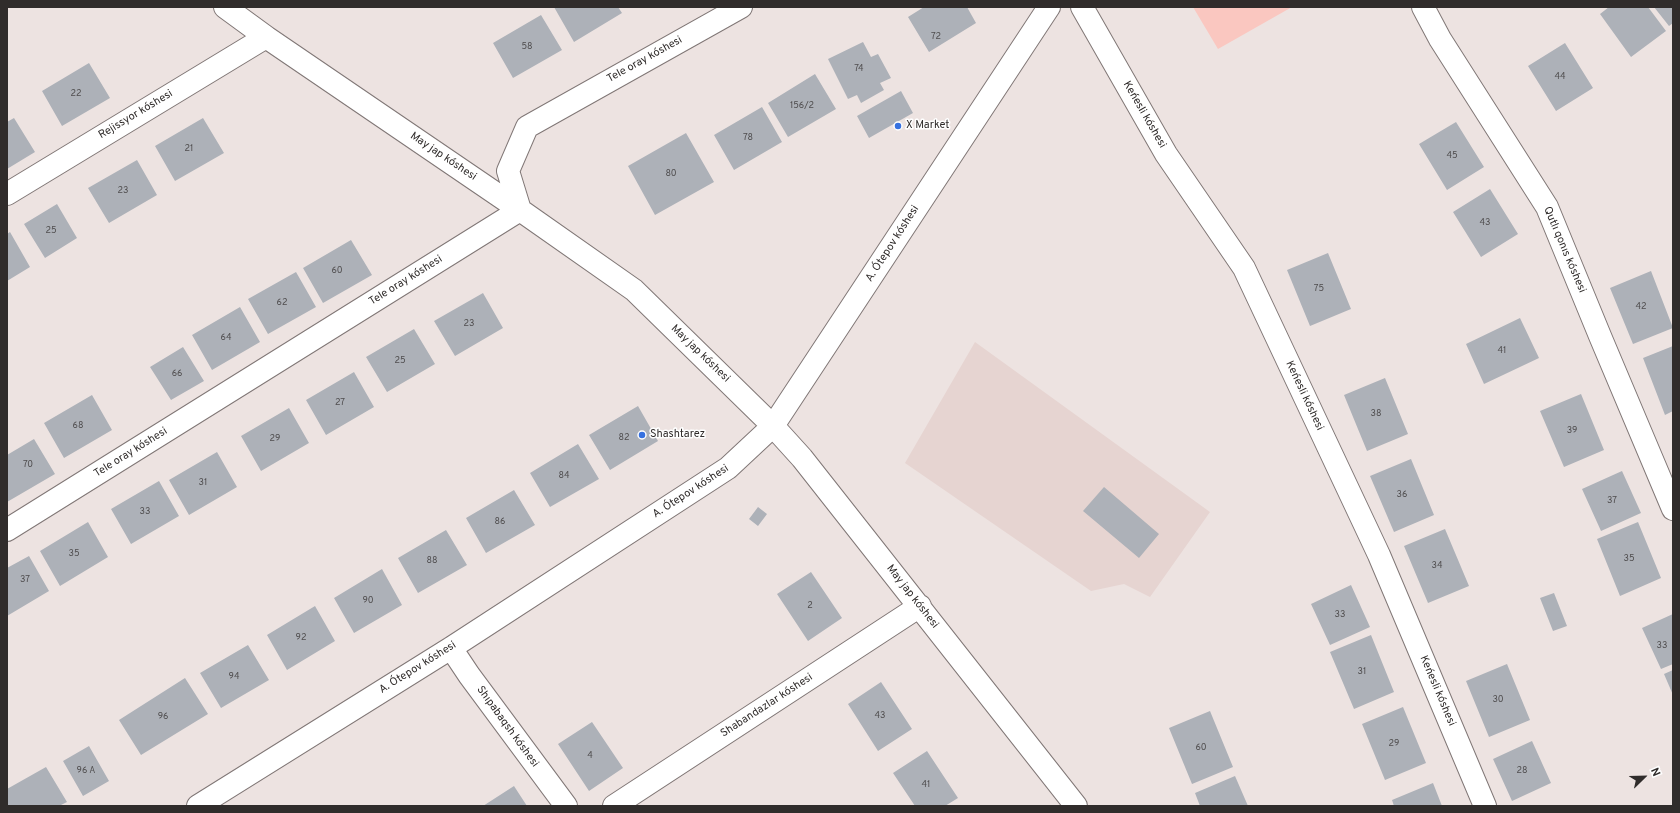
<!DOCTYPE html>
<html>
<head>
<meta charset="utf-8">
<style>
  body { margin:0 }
  #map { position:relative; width:1680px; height:813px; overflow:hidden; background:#ede3e1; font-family:Overpass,sans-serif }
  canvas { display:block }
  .frame { position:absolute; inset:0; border:8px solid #302c2b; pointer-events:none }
  .north { position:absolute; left:1624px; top:757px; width:40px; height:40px; -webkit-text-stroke:3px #fff; paint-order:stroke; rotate:67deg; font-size:11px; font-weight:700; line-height:16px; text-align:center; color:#302c2b }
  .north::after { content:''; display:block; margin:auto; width:14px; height:18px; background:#302c2b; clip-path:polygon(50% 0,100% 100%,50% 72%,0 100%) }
</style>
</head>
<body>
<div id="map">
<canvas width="1680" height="813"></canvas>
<div class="frame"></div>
<div class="north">N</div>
</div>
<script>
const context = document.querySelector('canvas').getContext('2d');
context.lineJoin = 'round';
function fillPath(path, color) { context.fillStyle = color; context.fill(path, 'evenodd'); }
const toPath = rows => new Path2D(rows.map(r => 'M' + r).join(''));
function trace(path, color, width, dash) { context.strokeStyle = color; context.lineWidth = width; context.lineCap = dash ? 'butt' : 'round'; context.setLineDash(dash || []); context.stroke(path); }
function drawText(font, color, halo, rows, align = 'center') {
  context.font = font + ' Overpass,sans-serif'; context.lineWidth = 3; context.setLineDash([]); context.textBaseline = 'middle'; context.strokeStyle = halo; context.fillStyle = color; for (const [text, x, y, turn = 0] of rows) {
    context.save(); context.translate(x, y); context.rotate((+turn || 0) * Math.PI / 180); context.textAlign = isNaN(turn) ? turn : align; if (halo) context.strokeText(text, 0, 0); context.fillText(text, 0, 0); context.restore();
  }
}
const built = toPath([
  [975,342,1210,512,1150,597,1124,584,1091,591,905,463]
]);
const green = toPath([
  [1193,7,1292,7,1218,49]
]);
const building = toPath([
  [554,7,618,7,622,13,574,42],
  [924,7,967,7,976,23,929,52,908,17],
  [1609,7,1648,7,1666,31,1631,57,1600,14],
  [1654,7,1673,7,1673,23,1669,26],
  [541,15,562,50,513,78,493,43],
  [863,42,871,57,878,54,891,78,880,83,884,90,861,103,857,95,848,99,828,59],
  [1565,43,1593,88,1556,111,1528,66],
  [89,63,110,98,62,126,42,91],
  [815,74,836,109,788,137,768,103],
  [901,91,913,113,869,138,857,116],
  [762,107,782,142,734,170,714,135],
  [14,118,35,152,7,169,7,122],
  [203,118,224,153,175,181,155,146],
  [1456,122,1484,167,1447,190,1419,144],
  [686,133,714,182,655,215,628,166],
  [137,160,157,195,109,223,88,188],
  [1490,189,1518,234,1481,257,1453,212],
  [57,204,77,238,45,258,24,224],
  [10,232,30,267,7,281,7,234],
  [351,240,372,275,323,303,303,268],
  [1328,253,1351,309,1310,326,1287,270],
  [1651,271,1673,328,1633,344,1610,288],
  [296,272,316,307,268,334,248,299],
  [483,293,503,328,455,356,434,321],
  [240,307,260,342,212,370,192,335],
  [1520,318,1539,358,1484,384,1466,344],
  [414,329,435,364,387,392,366,357],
  [1673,346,1673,411,1665,415,1643,358],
  [183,347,204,381,171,400,150,367],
  [354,372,374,407,326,435,306,400],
  [1385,378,1408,434,1367,451,1344,395],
  [1581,394,1604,450,1564,467,1540,411],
  [92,395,112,430,64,458,44,423],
  [638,406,658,441,610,470,589,435],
  [289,408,309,443,261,471,241,436],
  [34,439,55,474,7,502,7,455],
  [578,444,599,479,550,507,530,473],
  [217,452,237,487,189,515,169,480],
  [1411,459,1434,515,1394,532,1370,476],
  [1622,471,1641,513,1601,531,1582,489],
  [159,481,179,516,131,544,111,509],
  [1104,487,1159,534,1139,558,1083,511],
  [514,490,535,525,486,553,466,518],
  [758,507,767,514,758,526,749,519],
  [88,522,108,557,60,586,40,551],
  [1638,522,1661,578,1620,596,1597,539],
  [1445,529,1469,586,1428,603,1404,546],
  [446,530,467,565,418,593,398,558],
  [29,556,49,591,7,616,7,568],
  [382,569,402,605,354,633,334,598],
  [811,572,842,618,808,641,777,594],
  [1351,585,1370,627,1330,645,1311,604],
  [1554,593,1567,626,1553,631,1540,598],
  [315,606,335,641,287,670,267,635],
  [1673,614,1673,664,1661,669,1642,628],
  [1371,635,1394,692,1354,709,1330,652],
  [248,645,269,680,221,708,200,673],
  [1507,664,1530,720,1489,737,1466,681],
  [1673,670,1673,695,1664,674],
  [185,678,208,714,141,755,119,720],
  [881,682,912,729,878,751,848,704],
  [1403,707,1426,763,1385,780,1362,724],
  [1210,711,1233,767,1192,784,1169,728],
  [592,722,623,768,589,791,558,744],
  [1532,741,1551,783,1512,801,1493,759],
  [89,746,109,781,83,796,63,761],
  [927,751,958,798,945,806,915,806,893,773],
  [46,767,67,802,59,806,7,806,7,789],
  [1235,776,1248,806,1200,806,1195,793],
  [1433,783,1442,806,1394,806,1392,800],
  [514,786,527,806,483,806]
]);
const minor = toPath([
  [225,7,266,37,520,210,634,290,773,426,802,458,1076,806],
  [1082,7,1166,154,1244,268,1379,555,1485,806],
  [1423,7,1440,39,1547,207,1600,336,1673,509],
  [7,194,266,37],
  [7,530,520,210,508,171,527,127,741,7],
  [451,648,469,675,566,806],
  [198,806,451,648,728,468,773,426,1049,7],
  [614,806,920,606]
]);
const markers = [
  [898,126,4,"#3671e0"],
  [642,435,4,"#3671e0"]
];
const numberNames = [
  ["72",936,37],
  ["58",527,47],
  ["74",859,69],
  ["44",1560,77],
  ["22",76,94],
  ["156/2",802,106],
  ["78",748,138],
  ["21",189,149],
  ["45",1452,156],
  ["80",671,174],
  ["23",123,191],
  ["43",1485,223],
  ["25",51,231],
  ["60",337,271],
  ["75",1319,289],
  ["62",282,303],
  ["42",1641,307],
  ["23",469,324],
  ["64",226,338],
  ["41",1502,351],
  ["25",400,361],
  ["66",177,374],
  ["27",340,403],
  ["38",1376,414],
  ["68",78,426],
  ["39",1572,431],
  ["82",624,438],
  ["29",275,439],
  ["70",28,465],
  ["84",564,476],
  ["31",203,483],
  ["36",1402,495],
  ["37",1612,501],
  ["33",145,512],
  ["86",500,522],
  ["35",74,554],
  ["35",1629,559],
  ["88",432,561],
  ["34",1437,566],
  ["37",25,580],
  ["90",368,601],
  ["2",810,606],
  ["33",1340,615],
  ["92",301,638],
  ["33",1662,646],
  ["31",1362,672],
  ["94",234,677],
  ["30",1498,700],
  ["43",880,716],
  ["96",163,717],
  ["29",1394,744],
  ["60",1201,748],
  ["4",590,756],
  ["96 А",86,771],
  ["28",1522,771],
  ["41",926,785]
];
const streetNames = [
  ["Tele oray kóshesi",645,60,-29],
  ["Rejissyor kóshesi",136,115,-31],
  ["Keńesli kóshesi",1144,115,60],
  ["May jap kóshesi",443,157,34],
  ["A. Ótepov kóshesi",893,244,-57],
  ["Qutlı qonıs kóshesi",1564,250,67],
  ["Tele oray kóshesi",406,281,-32],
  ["May jap kóshesi",700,354,44],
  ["Keńesli kóshesi",1304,396,65],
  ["Tele oray kóshesi",131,453,-32],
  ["A. Ótepov kóshesi",691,492,-33],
  ["May jap kóshesi",912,597,52],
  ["A. Ótepov kóshesi",418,668,-32],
  ["Keńesli kóshesi",1437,691,67],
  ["Shabandazlar kóshesi",767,706,-33],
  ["Shıpabaqsh kóshesi",507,727,54]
];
const poiNames = [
  ["X Market",906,126],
  ["Shashtarez",650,435]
];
fillPath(built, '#e6d4d1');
fillPath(green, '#fac7c0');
fillPath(building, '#adb1b8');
trace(minor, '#807776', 24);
trace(minor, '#fff', 22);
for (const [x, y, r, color] of markers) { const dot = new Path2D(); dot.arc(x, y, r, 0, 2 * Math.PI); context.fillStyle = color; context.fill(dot); trace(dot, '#fff', 1.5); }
drawText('9px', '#4f4d4e', null, numberNames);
drawText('11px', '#302c2b', '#fff', streetNames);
drawText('11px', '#302c2b', '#fff', poiNames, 'left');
</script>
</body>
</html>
